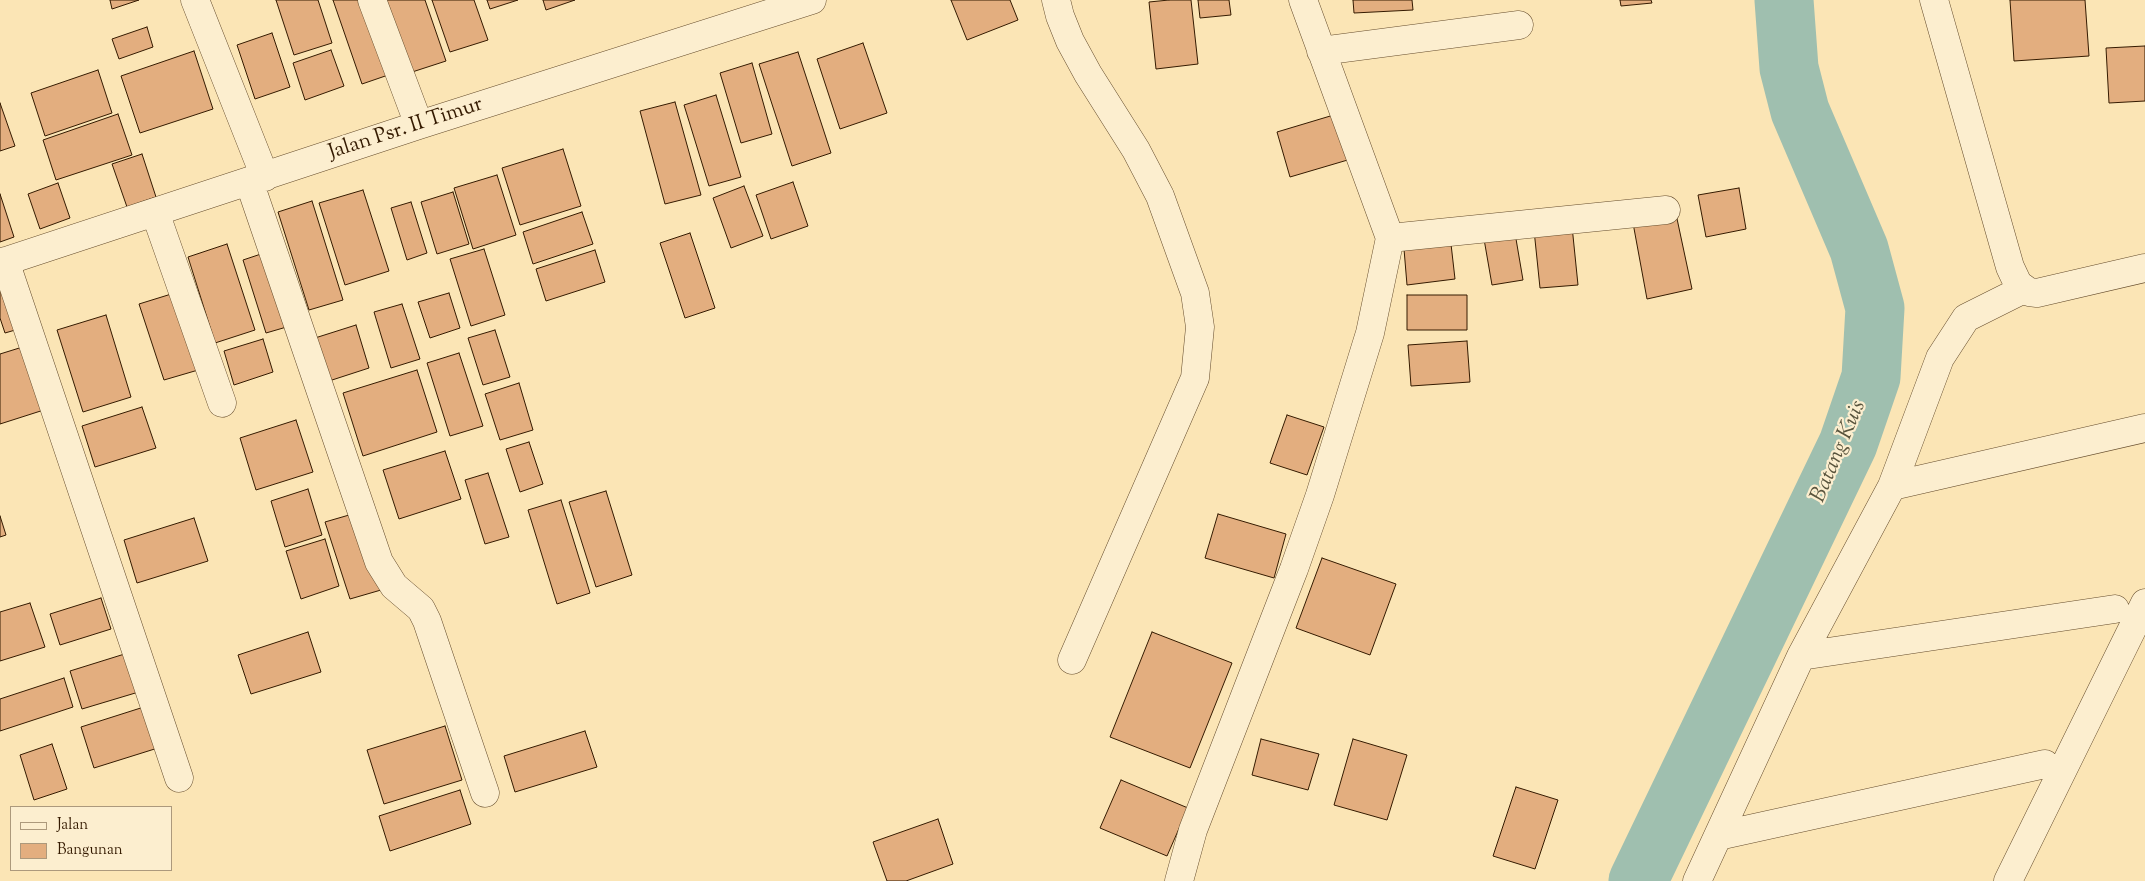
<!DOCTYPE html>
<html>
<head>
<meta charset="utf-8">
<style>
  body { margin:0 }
  #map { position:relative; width:2145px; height:881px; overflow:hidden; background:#fbe5b5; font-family:"Sorts Mill Goudy",serif }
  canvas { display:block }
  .legend { position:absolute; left:10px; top:806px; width:162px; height:65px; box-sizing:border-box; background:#fceecf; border:1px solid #ac997c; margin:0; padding:6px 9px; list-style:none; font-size:15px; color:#341a00 }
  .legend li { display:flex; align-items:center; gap:10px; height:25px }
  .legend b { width:25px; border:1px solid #ac997c }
</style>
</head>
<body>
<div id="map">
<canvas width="2145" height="881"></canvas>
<ul class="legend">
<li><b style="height:6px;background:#fceecf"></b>Jalan</li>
<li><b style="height:14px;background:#e3ae7f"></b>Bangunan</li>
</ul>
</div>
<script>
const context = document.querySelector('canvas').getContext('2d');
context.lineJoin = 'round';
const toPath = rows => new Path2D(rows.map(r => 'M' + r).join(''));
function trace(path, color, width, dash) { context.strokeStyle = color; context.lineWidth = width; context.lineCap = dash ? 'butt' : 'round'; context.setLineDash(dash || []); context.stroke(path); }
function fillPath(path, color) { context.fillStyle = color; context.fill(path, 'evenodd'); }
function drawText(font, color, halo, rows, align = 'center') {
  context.font = font + ' "Sorts Mill Goudy",serif'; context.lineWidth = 4.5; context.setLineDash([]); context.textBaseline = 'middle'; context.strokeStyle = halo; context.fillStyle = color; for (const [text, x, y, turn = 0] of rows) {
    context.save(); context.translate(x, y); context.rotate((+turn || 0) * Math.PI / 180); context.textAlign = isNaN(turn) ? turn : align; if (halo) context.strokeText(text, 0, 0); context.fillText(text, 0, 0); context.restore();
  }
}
const river = toPath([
  [1638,881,1848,444,1871,377,1875,308,1859,249,1800,111,1789,68,1784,0]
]);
const building = toPath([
  [110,0,139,0,112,9,110,0],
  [276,0,318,0,332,43,294,55,276,0],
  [333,0,369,0,394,73,362,84,333,0],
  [381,0,425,0,446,61,406,74,381,0],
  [432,0,474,0,488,40,450,52,432,0],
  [487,0,518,0,490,9,487,0],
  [543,0,575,0,546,10,543,0],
  [951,0,1010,0,1018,20,967,40,951,0],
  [1169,0,1191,0,1198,64,1156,69,1149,2,1169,0],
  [1198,0,1229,0,1231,15,1200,18,1198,0],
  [1353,0,1412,0,1413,10,1354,13,1353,0],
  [1620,0,1651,0,1652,3,1621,6,1620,0],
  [2010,0,2085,0,2089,56,2014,61,2010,0],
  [147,27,153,47,119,59,112,39,147,27],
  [272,33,290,87,255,99,237,45,272,33],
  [863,43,887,113,840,129,817,59,863,43],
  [2145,46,2145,101,2109,103,2106,48,2145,46],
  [331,50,344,86,305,100,293,63,331,50],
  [194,51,213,109,140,133,121,76,194,51],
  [798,52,831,153,792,166,759,64,798,52],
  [752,63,772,134,741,143,720,73,752,63],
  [98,70,112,113,45,136,31,93,98,70],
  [716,95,741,177,709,186,684,105,716,95],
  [675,102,701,195,665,204,640,111,675,102],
  [0,103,15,146,0,151,0,103],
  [118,114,132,155,56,180,43,140,118,114],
  [1337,114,1351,159,1290,177,1277,132,1337,114],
  [563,149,581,206,520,225,502,168,563,149],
  [142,154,156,197,127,207,112,164,142,154],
  [497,175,516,235,473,249,454,188,497,175],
  [793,182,808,226,771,239,756,195,793,182],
  [58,183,70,218,40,229,28,194,58,183],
  [744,186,763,236,731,248,713,198,744,186],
  [1739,188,1746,229,1706,237,1698,195,1739,188],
  [363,190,389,271,345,285,319,203,363,190],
  [453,192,469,244,437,254,421,202,453,192],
  [0,194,14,237,0,242,0,194],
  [312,201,343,300,309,310,278,212,312,201],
  [411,202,427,253,407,260,391,208,411,202],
  [582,212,593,244,533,264,523,232,582,212],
  [1676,214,1692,289,1647,299,1633,223,1676,214],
  [1572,226,1578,285,1540,288,1534,230,1572,226],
  [690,233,715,308,685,318,660,243,690,233],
  [1515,233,1523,280,1492,285,1484,239,1515,233],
  [227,244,255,330,215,343,188,257,227,244],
  [1451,244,1455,279,1407,285,1404,249,1451,244],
  [484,249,505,315,471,326,450,259,484,249],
  [595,250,605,282,546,301,536,269,595,250],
  [267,252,290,326,266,333,243,260,267,252],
  [0,270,22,328,5,333,0,318,0,270],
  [181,291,205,368,164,380,139,304,181,291],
  [449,293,460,328,430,338,418,302,449,293],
  [1407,295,1467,295,1467,330,1407,330,1407,295],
  [402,304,420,359,391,368,374,312,402,304],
  [106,315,131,397,83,412,57,330,106,315],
  [356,325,369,368,329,381,315,338,356,325],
  [495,330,510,377,483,385,468,338,495,330],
  [263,339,273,372,234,385,224,351,263,339],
  [1467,341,1470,382,1411,386,1408,345,1467,341],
  [29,345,50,408,0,424,0,354,29,345],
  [459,353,483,426,450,436,427,363,459,353],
  [417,370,437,432,363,456,343,393,417,370],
  [519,383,533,430,500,440,485,394,519,383],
  [142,407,156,448,95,467,82,426,142,407],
  [1287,415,1324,427,1307,475,1270,463,1287,415],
  [296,420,313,472,256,490,240,438,296,420],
  [529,442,543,484,520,492,506,449,529,442],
  [445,451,461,499,399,519,383,470,445,451],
  [488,473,509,537,485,544,465,480,488,473],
  [308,489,322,535,285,547,271,501,308,489],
  [606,491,632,575,596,587,569,502,606,491],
  [561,500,590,593,557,604,528,510,561,500],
  [356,513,381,590,350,599,325,522,356,513],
  [1218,514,1286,534,1274,578,1205,558,1218,514],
  [0,516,6,535,0,537,0,516],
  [194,518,208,561,137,583,124,540,194,518],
  [325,539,339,586,301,599,286,551,325,539],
  [1322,558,1396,584,1370,655,1296,628,1322,558],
  [101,598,111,629,60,645,50,614,101,598],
  [30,603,45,647,0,661,0,612,30,603],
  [308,632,321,672,251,694,238,655,308,632],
  [1152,632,1232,663,1190,768,1110,737,1152,632],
  [131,652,142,691,82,709,70,671,131,652],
  [64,678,73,707,0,731,0,699,64,678],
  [147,706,161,747,94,768,81,727,147,706],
  [445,726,462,780,384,804,367,750,445,726],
  [585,731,597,767,515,792,504,756,585,731],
  [1261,739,1319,754,1308,790,1252,775,1261,739],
  [1353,739,1407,755,1387,820,1334,805,1353,739],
  [52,744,67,789,34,800,20,755,52,744],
  [1121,780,1188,808,1167,856,1100,828,1121,780],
  [1516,787,1558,800,1535,869,1493,856,1516,787],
  [460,790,471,824,390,851,379,816,460,790],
  [938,819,953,864,906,881,887,881,873,842,938,819]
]);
const minor = toPath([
  [195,0,265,177],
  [372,0,419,125],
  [1056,0,1060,16,1070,41,1088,74,1136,150,1160,196,1195,293,1200,327,1195,378,1072,660],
  [1934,0,2010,267,2018,284,2029,292,2037,293,2145,268],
  [1321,51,1519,25],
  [249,181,379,562,394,586,421,609,427,621,485,793],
  [155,212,222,403],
  [1390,238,1666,210],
  [5,261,179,778],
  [0,263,419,125,812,0],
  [1892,486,2145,428],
  [1801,656,2115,609],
  [1718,836,2045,764],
  [1179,881,1193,830,1294,569,1320,495,1370,333,1390,238,1303,0],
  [1697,881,1801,656,1892,486,1940,358,1966,318,2024,289],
  [2008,881,2145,603]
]);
const streetNames = [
  ["Jalan Psr. II Timur",406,130,-18]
];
const waterNames = [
  ["Batang Kuis",1840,452,-67]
];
trace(river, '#9fbfaf', 59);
fillPath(building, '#e3ae7f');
trace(building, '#341a00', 1);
trace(minor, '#664d2d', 29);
trace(minor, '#fceecf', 28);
drawText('21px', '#341a00', '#fceecf', streetNames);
drawText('italic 22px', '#59543d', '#fceecf', waterNames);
</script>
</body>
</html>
